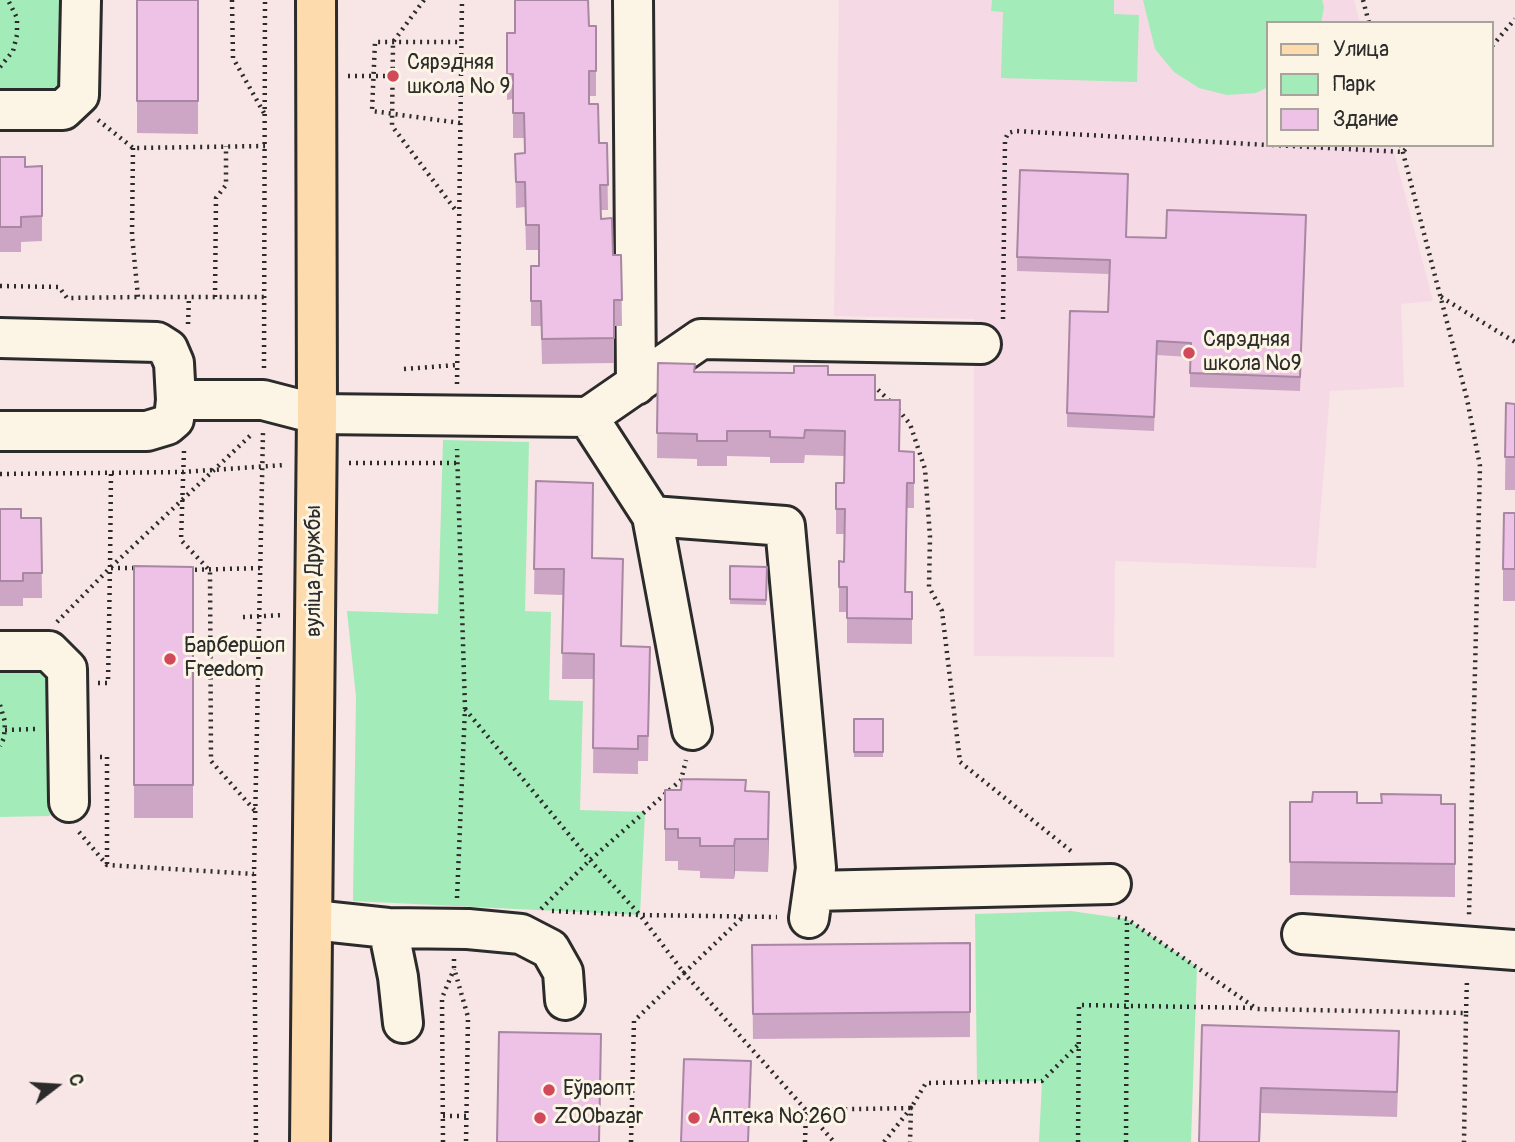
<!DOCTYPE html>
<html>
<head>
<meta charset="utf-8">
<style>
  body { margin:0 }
  #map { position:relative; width:1515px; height:1142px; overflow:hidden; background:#f8e5e5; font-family:Pangolin,sans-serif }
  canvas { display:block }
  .legend { position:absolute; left:1266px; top:21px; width:228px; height:126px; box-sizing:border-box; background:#fcf5e5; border:2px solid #a8a49b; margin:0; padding:9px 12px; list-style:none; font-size:21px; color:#2b2b2b }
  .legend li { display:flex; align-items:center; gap:14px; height:35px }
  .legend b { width:35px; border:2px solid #a8a49b }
  .north { position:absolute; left:21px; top:1051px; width:70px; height:70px; -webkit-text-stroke:5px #fcf5e5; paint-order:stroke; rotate:73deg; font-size:19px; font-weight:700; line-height:28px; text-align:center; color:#2b2b2b }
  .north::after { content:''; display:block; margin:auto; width:24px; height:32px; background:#2b2b2b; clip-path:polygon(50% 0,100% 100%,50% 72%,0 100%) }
</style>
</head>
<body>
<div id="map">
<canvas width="1515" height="1142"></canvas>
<ul class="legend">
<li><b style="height:9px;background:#fedbac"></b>Улица</li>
<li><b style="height:19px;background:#a3ebb9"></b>Парк</li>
<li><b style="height:19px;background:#eec1e6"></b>Здание</li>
</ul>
<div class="north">С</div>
</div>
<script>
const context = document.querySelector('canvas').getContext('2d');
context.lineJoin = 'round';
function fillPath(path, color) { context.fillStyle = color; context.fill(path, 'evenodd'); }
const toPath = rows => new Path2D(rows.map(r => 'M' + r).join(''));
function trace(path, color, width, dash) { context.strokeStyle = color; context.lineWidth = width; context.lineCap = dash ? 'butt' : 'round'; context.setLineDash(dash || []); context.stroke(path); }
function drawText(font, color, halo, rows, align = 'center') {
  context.font = font + ' Pangolin,sans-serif'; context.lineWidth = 6; context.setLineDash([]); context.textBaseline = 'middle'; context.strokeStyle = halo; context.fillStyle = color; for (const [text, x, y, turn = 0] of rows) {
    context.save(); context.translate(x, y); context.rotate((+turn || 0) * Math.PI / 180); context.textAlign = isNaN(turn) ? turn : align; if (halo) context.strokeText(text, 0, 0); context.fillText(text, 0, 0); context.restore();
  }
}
const built = toPath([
  [839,0,1354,0,1360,23,1268,23,1268,145,1392,145,1433,301,1401,304,1404,387,1330,391,1316,568,1115,561,1114,657,974,656,974,319,834,316]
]);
const green = toPath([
  [0,0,70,0,70,87,50,103,0,102],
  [992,0,1114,0,1114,14,1139,15,1137,82,1001,78,1003,12,991,11],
  [1143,0,1322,0,1324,7,1321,23,1268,23,1268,87,1256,93,1227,95,1199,88,1174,72,1155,49],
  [443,440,529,442,525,611,551,612,549,700,583,701,580,810,645,812,640,915,353,901,356,697,347,611,438,614],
  [0,664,51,665,50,816,0,817],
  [1071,911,1127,919,1197,967,1191,1142,1039,1142,1042,1081,977,1082,975,914]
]);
const path = toPath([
  [232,0,233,58,264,113],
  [424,0,393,42,392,126,457,212],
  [1363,0,1369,23],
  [1492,46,1515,19],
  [0,67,13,51,17,35,17,18,8,0],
  [348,76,393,76],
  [98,120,133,148,265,146],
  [460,123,372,111,375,42,461,42],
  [1272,145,1403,152,1409,145],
  [1401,145,1467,399,1480,466,1469,915],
  [133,148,132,235,138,297,264,297],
  [0,286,59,287,67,298,138,297],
  [215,297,216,198,226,185,226,146],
  [1441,297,1515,342],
  [1003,319,1005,140,1008,133,1015,131,1268,145],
  [188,324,189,297],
  [264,368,265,0],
  [404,369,457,365],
  [457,384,462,0],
  [873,385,897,408,910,424,925,469,930,537,929,587,942,611,960,762,1071,851],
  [184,451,181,540,210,571,211,761,256,812],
  [349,463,456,463],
  [0,474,183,472,284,465],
  [110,567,111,473],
  [188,570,260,568],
  [243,617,284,615],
  [57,622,110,568,252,434],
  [98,683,108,683,110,568,137,568],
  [0,705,5,722,4,738,0,746],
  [465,709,590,860,640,915,684,973,744,916],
  [5,730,35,729],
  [100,757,107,757,107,865],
  [79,832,107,865,254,874],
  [457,898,465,708,457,449],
  [541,909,590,860,681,780,686,760],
  [552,911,640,915,777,917],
  [1118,917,1127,919,1257,1009,1466,1013,1464,1142],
  [454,959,454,968,468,1017,466,1142],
  [1466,1013,1467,979],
  [443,1116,466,1116],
  [256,1142,254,874,263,432],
  [443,1142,442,998,454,969],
  [631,1142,634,1021,684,973,806,1110,911,1108,926,1083,1042,1081,1079,1044],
  [805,1142,806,1110,834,1142],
  [884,1142,911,1108,910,1142],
  [1078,1142,1079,1005,1256,1008],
  [1126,1142,1127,918]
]);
const minor = toPath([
  [633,0,636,385],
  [0,110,63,110,79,95,81,0],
  [0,338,157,342,168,349,174,363,176,400,174,419,167,425,147,431,0,431],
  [176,400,263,400,317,414,588,417,701,339,981,344],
  [588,417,652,516,692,730],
  [652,516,785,526,816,868,809,918],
  [0,651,49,651,67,669,69,802],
  [813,891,1111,884],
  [313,920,388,928,468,929,521,934,550,949,563,972,565,1000],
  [388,928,398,977,403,1023],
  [1302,934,1515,950]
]);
const major = toPath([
  [310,1142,317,414,316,0]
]);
const wall = toPath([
  [137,0,198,0,198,134,137,133],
  [589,26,596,71,596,96,589,96,589,104,599,143,607,143,608,210,600,210,601,219,613,255,621,255,622,326,614,326,614,363,542,364,541,326,531,326,531,266,539,266,539,250,526,250,525,207,516,208,515,154,524,153,524,138,513,138,513,99,507,100,507,33],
  [0,157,25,167,42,166,42,241,21,242,21,252,0,252],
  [1306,229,1300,391,1190,387,1190,357,1157,355,1154,431,1067,427,1067,413,1108,312,1109,274,1017,271,1017,257,1127,237,1166,238],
  [658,363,695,372,828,375,875,400,899,451,914,452,914,508,907,508,906,592,912,592,912,644,847,643,847,612,839,612,839,561,844,562,845,534,836,534,836,483,844,483,845,456,805,455,804,463,770,463,770,457,727,456,727,466,697,466,697,459,657,458],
  [1506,403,1515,404,1515,490,1505,490],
  [536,481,593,508,592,558,622,646,650,647,648,761,638,761,638,774,593,773,594,679,562,679,563,595,534,594],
  [0,509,21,518,41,518,42,598,23,598,23,606,0,606],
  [1515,513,1515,601,1503,601,1503,569],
  [134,566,193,567,193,818,134,818],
  [730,566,767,567,766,605,730,604],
  [854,719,883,719,883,757,854,757],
  [665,790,746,791,769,824,768,872,735,871,734,879,700,878,700,871,678,870,678,861,665,861],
  [1290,802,1455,804,1455,897,1290,895],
  [970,943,970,1037,753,1039,752,945],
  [1202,1025,1399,1056,1397,1117,1261,1113,1260,1142,1199,1142]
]);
const shadedWall = toPath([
  [769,792,769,824,768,872,768,839],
  [735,839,735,871,734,879,734,846],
  [751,1061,751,1086,748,1142]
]);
const building = toPath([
  [137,0,198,0,198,101,137,101,137,0],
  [515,0,588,0,589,26,596,26,596,71,589,71,589,104,598,104,599,143,607,143,608,185,600,185,601,219,612,218,613,255,621,255,622,300,614,300,614,338,542,339,541,301,531,301,531,266,539,266,539,225,526,225,525,182,516,182,515,154,525,153,524,113,513,113,513,74,507,74,507,33,515,33,515,0],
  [0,157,25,157,25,167,42,166,42,216,21,217,21,227,0,227,0,157],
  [1020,170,1128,174,1126,237,1166,238,1167,210,1306,215,1300,377,1190,373,1191,343,1157,341,1154,417,1067,413,1070,311,1108,312,1110,260,1017,257,1020,170],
  [658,363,695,364,694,372,794,373,794,366,828,366,828,375,875,375,875,400,900,400,899,451,914,452,914,483,907,483,905,592,912,592,912,619,847,618,847,587,839,587,839,561,844,562,845,509,836,509,836,483,844,483,845,431,805,430,804,438,770,437,770,431,727,431,727,441,697,441,697,434,657,433,658,363],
  [1506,403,1515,404,1515,457,1505,457,1506,403],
  [536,481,593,483,592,558,623,559,621,646,650,647,648,736,638,736,638,749,593,748,594,654,562,653,564,569,534,569,536,481],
  [0,509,21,509,21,518,41,518,42,573,23,573,23,581,0,581,0,509],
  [1504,513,1515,513,1515,569,1503,569,1504,513],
  [134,566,193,567,193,785,134,785,134,566],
  [730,566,767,567,766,600,730,599,730,566],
  [854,719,883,719,883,752,854,752,854,719],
  [682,779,746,780,745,791,769,792,768,839,735,839,734,846,700,846,700,838,678,838,678,829,665,829,665,790,681,790,682,779],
  [1313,792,1357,792,1357,803,1382,803,1381,794,1441,795,1441,804,1455,804,1455,864,1290,862,1290,802,1312,802,1313,792],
  [970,943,970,1012,753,1014,752,945,970,943],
  [1202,1025,1399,1031,1397,1092,1261,1088,1259,1142,1199,1142,1202,1025],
  [499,1032,601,1034,599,1142,497,1142,499,1032],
  [684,1059,751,1061,748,1142,681,1142,684,1059]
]);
const markers = [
  [393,76,7,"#d1495b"],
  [1189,353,7,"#d1495b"],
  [170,659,7,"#d1495b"],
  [549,1090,7,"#d1495b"],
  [540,1118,7,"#d1495b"],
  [694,1118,7,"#d1495b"]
];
const poiNames = [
  ["Сярэдняя",407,64],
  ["школа № 9",407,88],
  ["Сярэдняя",1203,341],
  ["школа №9",1203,365],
  ["Барбершоп",184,647],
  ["Freedom",184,671],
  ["Еўраопт",563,1090],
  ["ZOObazar",554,1118],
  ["Аптека № 260",708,1118]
];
const streetNames = [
  ["вуліца Дружбы",315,571,-90]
];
fillPath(built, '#f5dae5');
fillPath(green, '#a3ebb9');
trace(minor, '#2b2b2b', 44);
trace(major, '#2b2b2b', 44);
trace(path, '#2b2b2b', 4.5, [2, 5]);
trace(minor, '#fcf5e5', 38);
trace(major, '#fedbac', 38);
fillPath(wall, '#cda6c6');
fillPath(shadedWall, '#a787a1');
fillPath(building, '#eec1e6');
trace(building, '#a787a1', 2);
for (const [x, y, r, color] of markers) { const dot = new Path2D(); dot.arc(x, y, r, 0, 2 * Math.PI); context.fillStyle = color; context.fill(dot); trace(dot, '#fcf5e5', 2.5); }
drawText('21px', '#2b2b2b', '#fcf5e5', poiNames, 'left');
drawText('21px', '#2b2b2b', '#fcf5e5', streetNames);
</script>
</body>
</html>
